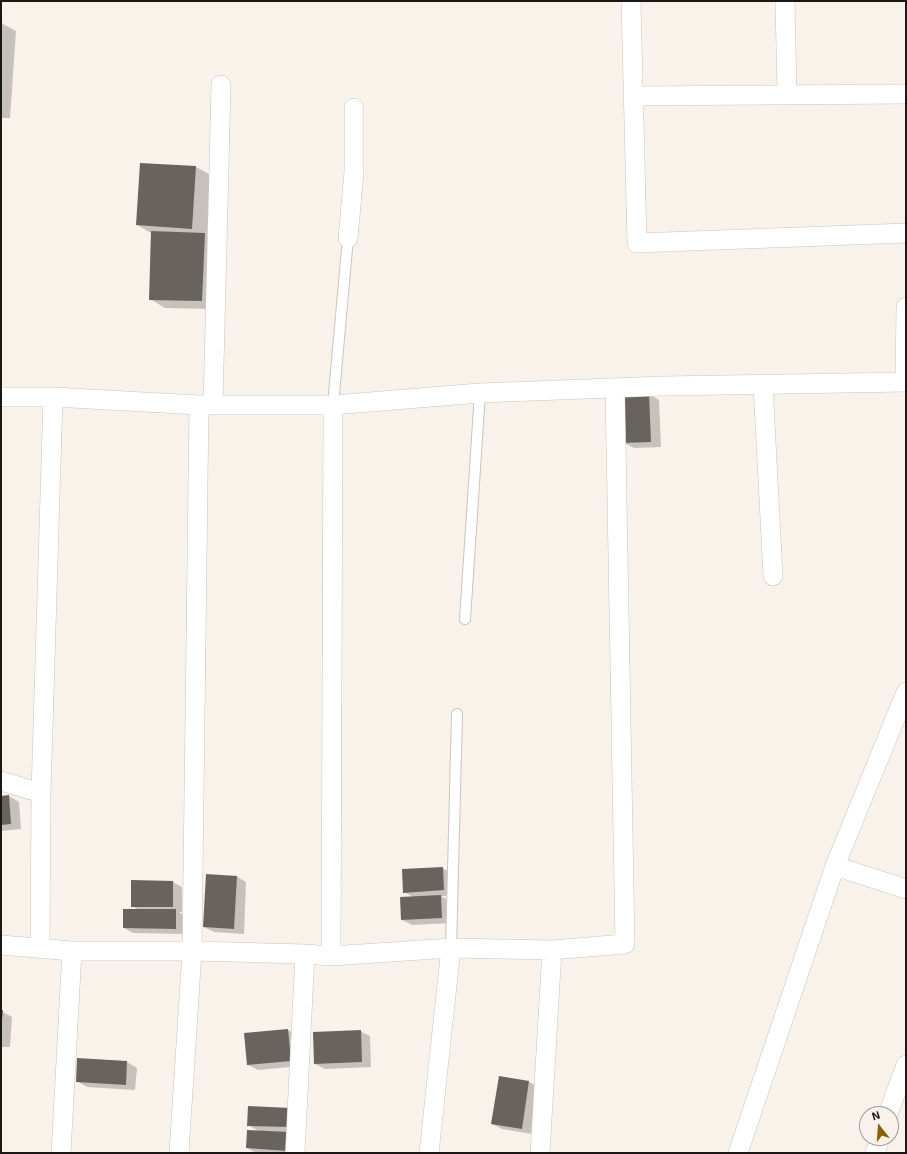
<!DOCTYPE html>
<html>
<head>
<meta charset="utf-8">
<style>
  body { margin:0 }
  #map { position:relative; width:907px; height:1154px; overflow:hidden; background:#f8f2ea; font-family:"Exo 2",sans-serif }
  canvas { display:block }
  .frame { position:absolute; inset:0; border:2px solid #191815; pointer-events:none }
  .north { position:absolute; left:859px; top:1106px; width:40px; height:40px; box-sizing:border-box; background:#f8f2ea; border:1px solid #9f9b95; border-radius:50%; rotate:343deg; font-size:11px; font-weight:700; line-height:16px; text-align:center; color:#191815 }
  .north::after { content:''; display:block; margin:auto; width:14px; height:18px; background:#8a5f00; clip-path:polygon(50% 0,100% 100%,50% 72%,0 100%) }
</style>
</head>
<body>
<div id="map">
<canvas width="907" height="1154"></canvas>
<div class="frame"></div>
<div class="north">N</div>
</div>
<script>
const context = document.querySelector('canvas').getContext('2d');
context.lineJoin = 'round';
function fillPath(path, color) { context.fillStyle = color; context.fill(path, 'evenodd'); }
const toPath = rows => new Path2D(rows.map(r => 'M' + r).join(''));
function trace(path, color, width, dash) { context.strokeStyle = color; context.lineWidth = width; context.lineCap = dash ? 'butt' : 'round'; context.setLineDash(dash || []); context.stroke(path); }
const shadow = toPath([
  [1,23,16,31,10,118,1,118],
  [141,164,196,167,211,175,207,236,219,243,216,309,165,308,150,299,151,233,137,225],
  [649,394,659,400,661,447,634,448,624,443],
  [9,796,19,802,21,829,1,831,1,797],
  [442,868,452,874,453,896,441,896,450,901,451,923,412,925,402,920,413,897,404,892],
  [236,876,246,882,244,934,214,932,204,927],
  [173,882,182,887,182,912,179,912,185,916,185,934,133,933,124,928,139,910,132,906],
  [1,1011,12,1017,10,1047,1,1047],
  [288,1030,298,1036,300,1066,258,1070,248,1065],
  [360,1031,370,1036,371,1067,325,1069,315,1064],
  [78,1059,127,1062,137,1068,135,1090,87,1087,77,1081],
  [500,1077,529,1082,539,1087,532,1134,502,1129,492,1124],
  [249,1108,299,1132,286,1132,298,1139,297,1153,256,1153,247,1148,260,1132,248,1125]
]);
const building = toPath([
  [140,163,196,166,192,229,136,225],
  [151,231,205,233,202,301,149,300],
  [649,393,651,442,623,443,620,395],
  [9,795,11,824,1,825,1,796],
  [443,867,444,890,403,893,402,869],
  [206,874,237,876,234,929,203,927],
  [131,880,173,881,173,907,131,907],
  [441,895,442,918,401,920,400,897],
  [123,909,176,909,176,929,123,928],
  [1,1010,3,1010,2,1021,1,1021],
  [288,1029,291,1061,247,1065,244,1033],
  [361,1030,362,1062,314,1064,313,1032],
  [77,1058,127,1061,126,1085,76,1082],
  [499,1076,529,1081,522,1129,491,1124],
  [248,1106,291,1108,290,1127,247,1126],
  [247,1130,289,1132,288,1151,246,1148]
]);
const service = toPath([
  [333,405,348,238],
  [465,619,480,393],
  [451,948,457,714]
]);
const minor = toPath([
  [631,1,637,243,906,233],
  [785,1,787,94],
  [633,96,906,94],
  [348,238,354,172,354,108],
  [905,382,906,307],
  [763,384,773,576],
  [1,397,53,397,199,405,333,405,480,393,664,386,906,382],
  [213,405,221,85],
  [1,781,41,793],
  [835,866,906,889],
  [1,945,72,951,192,951,305,954,331,956,451,948,552,950,625,944,615,388],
  [40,948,41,793,53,397],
  [331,956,333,405],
  [888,1114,906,1065],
  [61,1153,72,951],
  [179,1153,192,951,199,405],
  [295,1153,305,954],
  [429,1153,451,948],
  [540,1153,552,950],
  [738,1153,835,866,906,692],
  [875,1153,880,1138]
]);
fillPath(shadow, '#0003');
fillPath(building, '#68645d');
trace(service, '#cac5bd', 12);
trace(minor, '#cac5bd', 20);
trace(service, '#fff', 10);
trace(minor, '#fff', 19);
</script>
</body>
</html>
